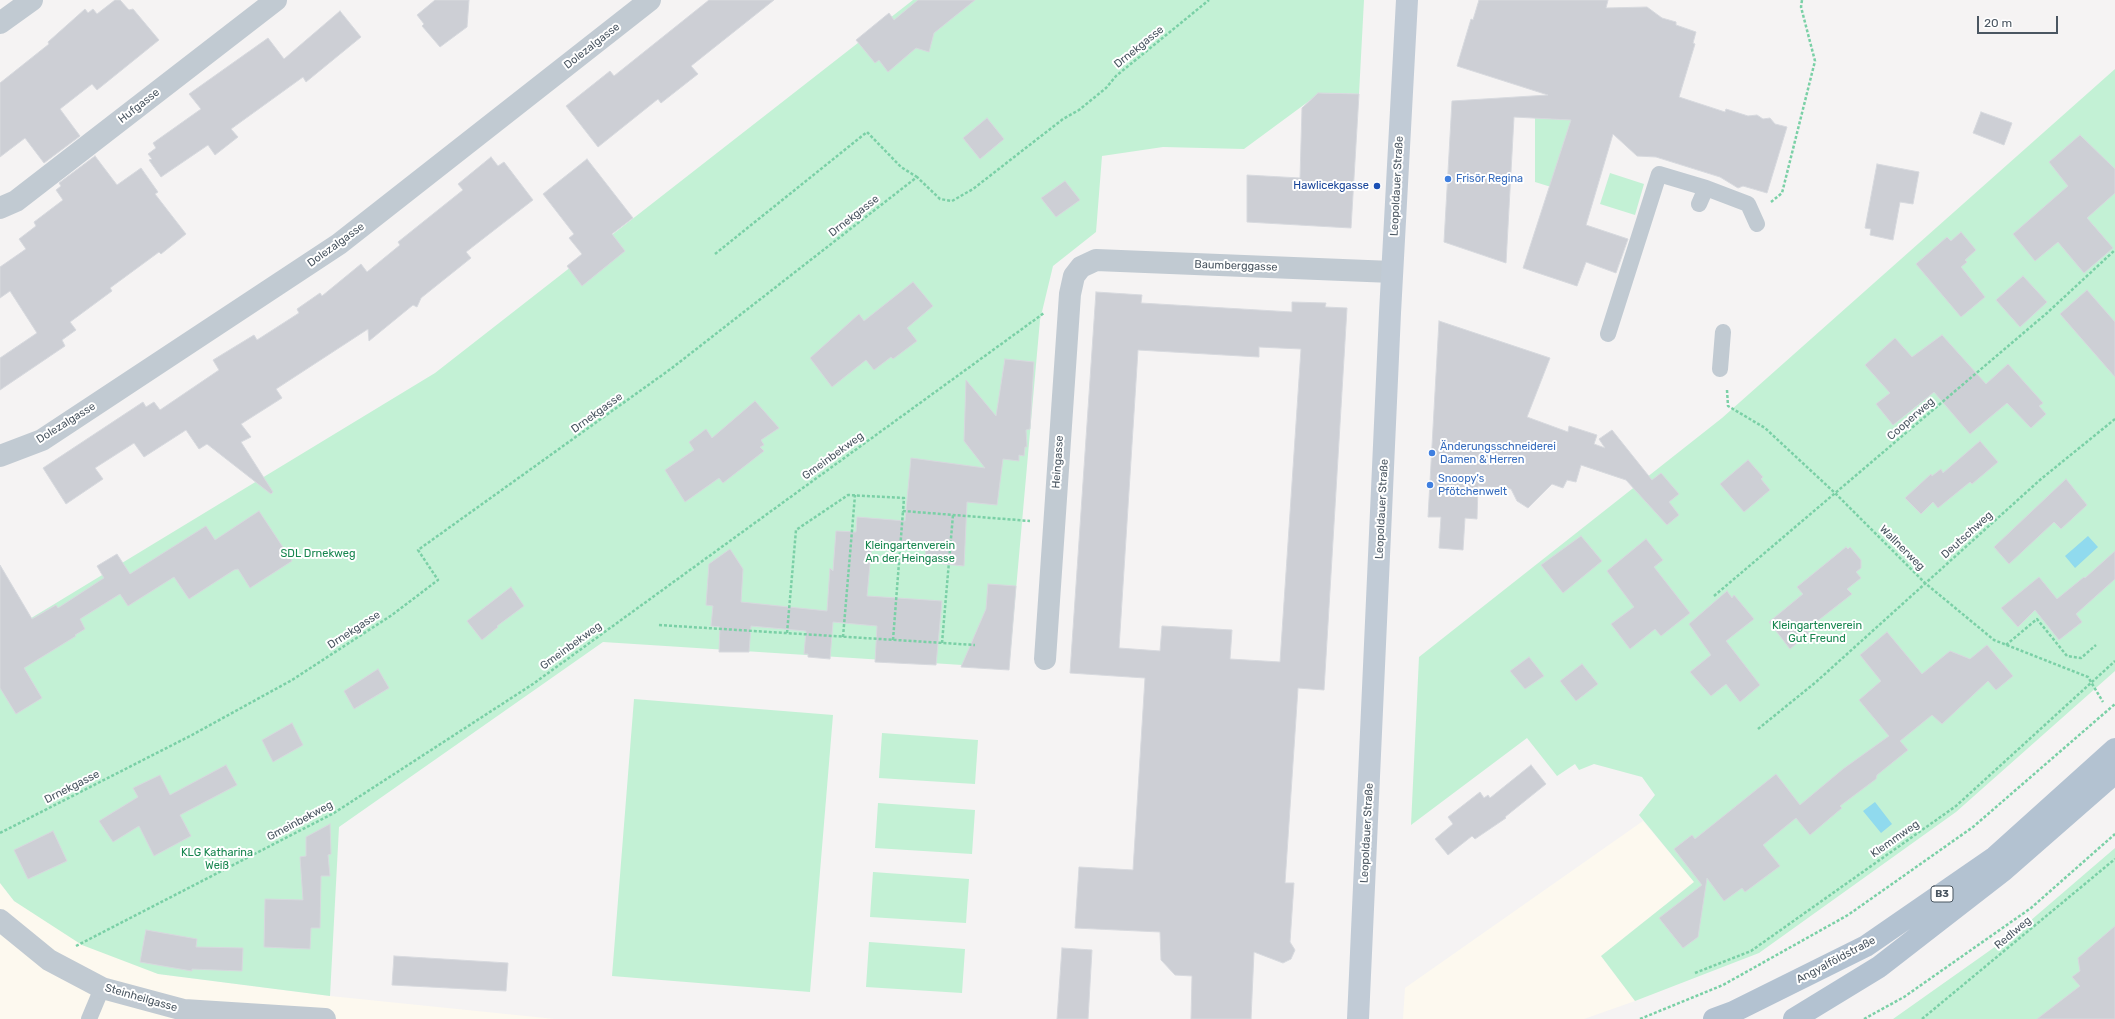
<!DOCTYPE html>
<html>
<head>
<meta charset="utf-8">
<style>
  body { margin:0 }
  #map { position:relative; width:2115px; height:1019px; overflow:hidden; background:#f5f3f3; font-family:Rubik,sans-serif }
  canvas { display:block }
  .scale { position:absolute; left:1977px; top:16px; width:81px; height:18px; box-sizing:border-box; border:2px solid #4a5661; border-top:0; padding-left:5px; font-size:12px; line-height:14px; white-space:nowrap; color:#4a5661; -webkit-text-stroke:3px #fff; paint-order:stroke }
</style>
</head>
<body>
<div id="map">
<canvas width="2115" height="1019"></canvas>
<div class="scale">20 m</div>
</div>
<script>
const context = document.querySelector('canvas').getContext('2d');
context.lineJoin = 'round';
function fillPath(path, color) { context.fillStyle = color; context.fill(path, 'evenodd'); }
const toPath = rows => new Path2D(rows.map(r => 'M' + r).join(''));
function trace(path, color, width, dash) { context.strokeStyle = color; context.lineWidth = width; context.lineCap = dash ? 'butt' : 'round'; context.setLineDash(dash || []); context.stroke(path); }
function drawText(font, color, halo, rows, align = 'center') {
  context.font = font + ' Rubik,sans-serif'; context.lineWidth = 4; context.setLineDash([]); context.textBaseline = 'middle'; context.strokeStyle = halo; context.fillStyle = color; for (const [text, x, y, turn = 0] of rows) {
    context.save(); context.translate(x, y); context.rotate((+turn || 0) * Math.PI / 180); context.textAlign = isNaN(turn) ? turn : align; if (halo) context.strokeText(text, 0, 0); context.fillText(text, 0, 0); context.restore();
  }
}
const commercial = toPath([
  [1643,821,1694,882,1601,956,1635,1001,1584,1019,1403,1019,1405,988],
  [0,883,14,901,158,974,330,996,555,1019,0,1019]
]);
const green = toPath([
  [913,0,1364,0,1359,94,1320,93,1244,149,1163,147,1102,156,1096,232,1053,266,1040,320,1009,668,603,642,339,827,330,996,158,974,82,945,14,901,0,883,0,637,435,373],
  [2115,69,2115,671,1956,812,1759,953,1635,1001,1601,956,1694,882,1639,815,1655,795,1642,777,1594,764,1579,770,1575,764,1557,776,1527,738,1411,825,1419,657,1722,418],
  [1535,118,1571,120,1593,200,1535,182],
  [1610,173,1644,184,1635,215,1600,204],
  [634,699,833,715,810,992,612,976],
  [882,733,978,740,975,784,879,778],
  [878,803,975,810,972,854,875,848],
  [2115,848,2115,1019,1893,1019,2023,927],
  [873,872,969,879,966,923,870,917],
  [869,942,965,949,962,993,866,987]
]);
const water = toPath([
  [2088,536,2098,547,2075,568,2065,556],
  [1875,802,1892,824,1881,833,1863,811]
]);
const building = toPath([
  [115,0,120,0,129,10,133,9,159,40,97,90,92,84,60,109,80,136,44,163,25,138,0,157,0,83,49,44,48,42,85,9,88,13,93,9,97,14,115,0],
  [435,0,469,0,467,27,440,47,422,26,424,24,417,15,435,0],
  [709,0,774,0,691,66,698,74,661,103,658,99,598,147,566,106,610,71,614,76,709,0],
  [918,0,975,0,934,33,929,52,916,48,888,72,879,60,875,63,856,40,889,13,894,20,918,0],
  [1479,0,1608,0,1606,8,1647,7,1662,18,1676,22,1676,25,1696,32,1693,43,1695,44,1679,97,1725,112,1726,109,1748,116,1757,115,1763,119,1770,118,1775,124,1787,127,1767,193,1743,186,1738,188,1720,177,1656,157,1637,156,1613,134,1586,225,1628,239,1616,273,1586,262,1577,286,1523,268,1571,120,1514,117,1506,263,1444,242,1452,101,1548,95,1457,66,1471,19,1473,20,1479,0],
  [340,11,361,37,306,82,303,77,231,129,238,137,215,155,208,145,161,177,149,160,152,159,148,154,156,148,153,143,201,109,189,94,268,38,284,59,340,11],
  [1318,93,1359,94,1351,228,1247,222,1247,175,1300,178,1302,108,1318,93],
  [1981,112,2012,123,2004,145,1973,133,1981,112],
  [987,118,1004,139,980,159,963,138,987,118],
  [2080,135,2115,169,2115,193,2087,218,2113,248,2084,273,2058,242,2035,261,2013,234,2068,186,2049,162,2080,135],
  [95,156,117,185,141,168,158,192,155,194,186,234,161,254,159,252,110,288,112,291,70,322,76,330,62,340,65,346,0,390,0,358,37,333,10,291,0,298,0,267,26,249,19,239,36,226,34,222,63,200,56,190,61,186,59,183,95,156],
  [491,157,498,166,504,162,533,200,466,252,471,258,421,298,417,307,413,305,369,341,368,329,276,389,282,398,241,424,251,437,241,442,273,492,271,494,207,444,199,449,186,430,144,457,134,443,95,468,103,479,66,504,43,468,143,402,146,407,154,402,160,410,219,370,213,360,254,335,257,340,299,313,297,309,320,293,322,296,361,264,367,272,400,245,398,242,463,190,458,184,491,157],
  [587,159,633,218,612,234,625,251,582,286,567,266,582,254,569,238,574,234,543,194,587,159],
  [1877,164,1919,172,1913,204,1900,202,1893,240,1870,235,1871,229,1865,228,1877,164],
  [1065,181,1080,200,1056,217,1041,198,1065,181],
  [1961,232,1976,250,1965,260,1967,262,1961,267,1985,297,1961,317,1916,264,1947,237,1951,241,1961,232],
  [2023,276,2047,302,2020,327,1996,300,2023,276],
  [913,282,933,306,907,328,917,341,893,359,891,357,874,370,866,360,832,387,810,358,859,314,864,321,913,282],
  [2087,290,2115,322,2115,377,2060,314,2087,290],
  [1096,292,1142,295,1141,303,1292,312,1292,302,1326,303,1325,307,1347,308,1324,690,1298,688,1285,883,1294,883,1290,942,1295,950,1291,959,1283,963,1254,952,1251,1019,1191,1019,1192,976,1175,975,1161,960,1160,932,1075,928,1079,867,1133,870,1145,678,1070,673,1096,292],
  [1259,347,1301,349,1280,662,1230,659,1232,630,1162,626,1160,651,1119,648,1138,350,1259,357,1259,347],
  [1439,321,1550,358,1527,417,1568,432,1569,426,1597,435,1594,444,1605,448,1599,439,1612,430,1652,480,1661,473,1679,494,1669,502,1679,515,1667,525,1626,480,1581,465,1576,482,1567,480,1563,488,1552,484,1528,508,1517,501,1511,489,1478,486,1477,519,1465,518,1463,550,1439,548,1441,517,1428,517,1439,321],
  [1942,335,1986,384,2008,364,2043,403,2039,406,2046,414,2031,428,2007,403,1970,434,1934,392,1893,425,1876,404,1890,393,1865,365,1895,338,1912,357,1942,335],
  [1005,359,1034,362,1030,429,1026,430,1027,447,1025,447,1024,456,1019,455,1019,461,1003,459,997,505,967,502,964,566,925,562,926,547,872,542,867,596,942,601,936,665,875,662,877,626,833,622,830,659,808,657,808,654,804,654,806,631,751,626,749,652,719,652,720,627,711,626,713,606,706,605,709,564,730,549,743,569,741,602,827,611,830,568,833,571,836,531,856,532,857,517,905,521,911,458,985,468,964,441,966,380,996,416,1005,359],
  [755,401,779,428,761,440,764,445,760,447,764,451,723,483,719,478,685,502,665,470,694,450,689,442,706,429,712,438,755,401],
  [1980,441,1998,462,1972,484,1970,482,1938,508,1933,502,1921,514,1905,498,1931,474,1932,476,1941,469,1943,473,1980,441],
  [1748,460,1763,477,1761,479,1770,490,1744,512,1720,484,1748,460],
  [2066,479,2087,505,2061,529,2054,522,2009,564,1994,547,2066,479],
  [259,511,292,561,250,588,238,569,234,570,189,599,174,577,128,606,120,594,80,619,85,629,75,635,76,636,24,668,42,698,16,714,0,688,0,565,32,619,56,605,58,608,104,578,97,566,117,554,130,574,206,526,215,540,259,511],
  [1581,536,1602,561,1563,593,1541,565,1581,536],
  [1646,539,1663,560,1654,567,1690,613,1661,636,1655,629,1630,649,1611,624,1634,607,1607,571,1646,539],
  [1846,547,1848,549,1850,547,1861,560,1861,568,1856,572,1861,578,1847,589,1852,594,1806,630,1809,633,1790,649,1769,622,1803,594,1797,587,1846,547],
  [2115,551,2115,579,2076,614,2082,622,2059,640,2035,610,2018,627,2001,608,2039,577,2057,599,2084,577,2085,578,2115,551],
  [988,584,1016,586,1009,670,961,667,986,609,988,584],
  [511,587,524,606,497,626,498,627,482,640,467,621,511,587],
  [1727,591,1732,598,1734,595,1754,619,1726,641,1760,685,1740,702,1726,684,1711,696,1690,672,1711,655,1689,624,1727,591],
  [1887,632,1922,674,1950,651,1970,659,1987,645,2013,676,1996,690,1988,681,1942,724,1932,715,1900,741,1908,750,1877,775,1876,779,1840,806,1842,808,1810,835,1796,818,1780,831,1763,845,1780,866,1745,892,1742,888,1724,901,1707,878,1698,937,1683,948,1659,918,1702,885,1674,849,1692,835,1695,839,1776,774,1800,805,1843,769,1889,736,1859,700,1881,681,1860,655,1887,632],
  [1529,657,1544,676,1525,689,1510,671,1529,657],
  [1582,664,1598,684,1576,701,1560,681,1582,664],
  [378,669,389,688,354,709,344,691,378,669],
  [292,723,303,745,273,762,262,740,292,723],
  [226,765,237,785,180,815,191,836,154,856,139,826,113,842,99,821,138,797,133,788,160,775,170,795,226,765],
  [1531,765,1546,784,1505,817,1506,818,1475,839,1472,836,1448,855,1435,839,1453,824,1448,817,1480,792,1484,798,1488,795,1490,798,1531,765],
  [330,824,331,854,328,855,330,876,321,876,320,928,311,928,310,949,264,947,265,899,303,900,300,857,306,856,306,837,330,824],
  [53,831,67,861,28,879,14,850,53,831],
  [2115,926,2115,1019,2037,1019,2080,986,2072,977,2080,971,2078,958,2115,926],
  [146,930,197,939,196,947,243,948,242,971,192,969,192,971,140,962,146,930],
  [1062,948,1092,950,1088,1019,1057,1019,1062,948],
  [394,956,508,963,506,991,392,985,394,956]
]);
const path = toPath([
  [1771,202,1782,193,1815,61,1801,7,1802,0],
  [715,254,867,132,901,167,917,177],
  [1727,390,1728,406,1765,428,1836,494,1925,583,1994,640,2088,677,2103,702],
  [1714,596,2047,313,2115,250],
  [659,625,975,645],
  [787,633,796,530,848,495,904,498,903,511,1030,521],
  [843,637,855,495],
  [893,640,903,511],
  [942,643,953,515],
  [2006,645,2037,619,2067,656,2081,658,2096,645],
  [1758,729,1816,682,2041,479,2115,419],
  [0,833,192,735,292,680,392,615,438,580,418,550,672,368,917,177,940,199,952,201,973,189,1063,119,1079,110,1106,88,1116,76,1209,0],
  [76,946,334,813,533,684,1044,313],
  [1695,973,1751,951,1956,806,2115,661],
  [1640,1019,1723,985,1848,915,1973,827,2115,704],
  [1864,1019,1904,997,2031,908,2115,834],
  [1922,1019,2115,859]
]);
const lane = toPath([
  [1699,204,1706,188,1748,204,1757,224],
  [1608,334,1659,174,1706,188],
  [1720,369,1723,332],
  [89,1019,102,988]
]);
const street = toPath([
  [0,23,32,0],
  [0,208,16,201,276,0],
  [0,456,42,440,339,244,650,0],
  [1045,659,1070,294,1074,276,1081,267,1096,260,1392,272],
  [0,920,49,960,102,988,184,1010,325,1019]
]);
const secondary = toPath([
  [1358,1019,1390,313,1407,0]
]);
const primary = toPath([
  [1714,1019,1733,1012,1866,946,1995,857,2115,749],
  [1794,1019,1879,967,2004,870,2115,773]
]);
const markers = [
  [1448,179,4,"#3f7fe0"],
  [1377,186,4,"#1a4fb4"],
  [1432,453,4,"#3f7fe0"],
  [1430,485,4,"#3f7fe0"]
];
const shields = [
  [1942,894,22]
];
const shieldNames = [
  ["B3",1942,894]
];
const streetNames = [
  ["Dolezalgasse",592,46,-38],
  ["Drnekgasse",1139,47,-39],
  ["Hufgasse",139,106,-38],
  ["Leopoldauer Straße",1397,186,-87],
  ["Drnekgasse",854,216,-38],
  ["Dolezalgasse",336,245,-36],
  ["Baumberggasse",1236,266,2],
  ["Drnekgasse",597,413,-36],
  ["Cooperweg",1911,419,-41],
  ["Dolezalgasse",66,423,-32],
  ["Gmeinbekweg",833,456,-36],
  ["Heingasse",1058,462,-86],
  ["Leopoldauer Straße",1382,509,-87],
  ["Deutschweg",1967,535,-42],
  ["Wallnerweg",1902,548,45],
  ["Drnekgasse",354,630,-33],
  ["Gmeinbekweg",571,646,-36],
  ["Drnekgasse",72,787,-27],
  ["Gmeinbekweg",300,821,-28],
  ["Leopoldauer Straße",1367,833,-87],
  ["Klemmweg",1895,839,-35],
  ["Redlweg",2013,933,-40],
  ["Angyalföldstraße",1836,960,-28],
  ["Steinheilgasse",141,998,16]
];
const shopNames = [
  ["Frisör Regina",1456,179],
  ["Änderungsschneiderei",1440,447],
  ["Damen & Herren",1440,460],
  ["Snoopy's",1438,479],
  ["Pfötchenwelt",1438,492]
];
const transitNames = [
  ["Hawlicekgasse",1369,186]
];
const parkNames = [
  ["Kleingartenverein",910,546],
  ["An der Heingasse",910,559],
  ["SDL Drnekweg",318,554],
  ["Kleingartenverein",1817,626],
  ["Gut Freund",1817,639],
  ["KLG Katharina",217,853],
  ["Weiß",217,866]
];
fillPath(commercial, '#fdf9ef');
fillPath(green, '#c3f1d5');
fillPath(water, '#90daee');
fillPath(building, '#cdcfd5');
trace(building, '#d7d9de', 1);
trace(path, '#7ad0a6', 2.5, [3, 2]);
trace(lane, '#c1cad2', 16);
trace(street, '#c1cad2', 22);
trace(secondary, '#c1cbd6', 22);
trace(primary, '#b3c2d1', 22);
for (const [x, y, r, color] of markers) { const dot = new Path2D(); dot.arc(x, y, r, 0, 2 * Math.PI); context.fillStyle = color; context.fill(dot); trace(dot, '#fff', 1.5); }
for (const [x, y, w] of shields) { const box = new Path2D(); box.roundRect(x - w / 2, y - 8, w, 16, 3); context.fillStyle = '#fff'; context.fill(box); trace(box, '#4a5661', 1); }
drawText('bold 10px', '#4a5661', null, shieldNames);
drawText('11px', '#4a5661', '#fff', streetNames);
drawText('11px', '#366cbe', '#fff', shopNames, 'left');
drawText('11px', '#164399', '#fff', transitNames, 'right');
drawText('11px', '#17864f', '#fff', parkNames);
</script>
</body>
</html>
